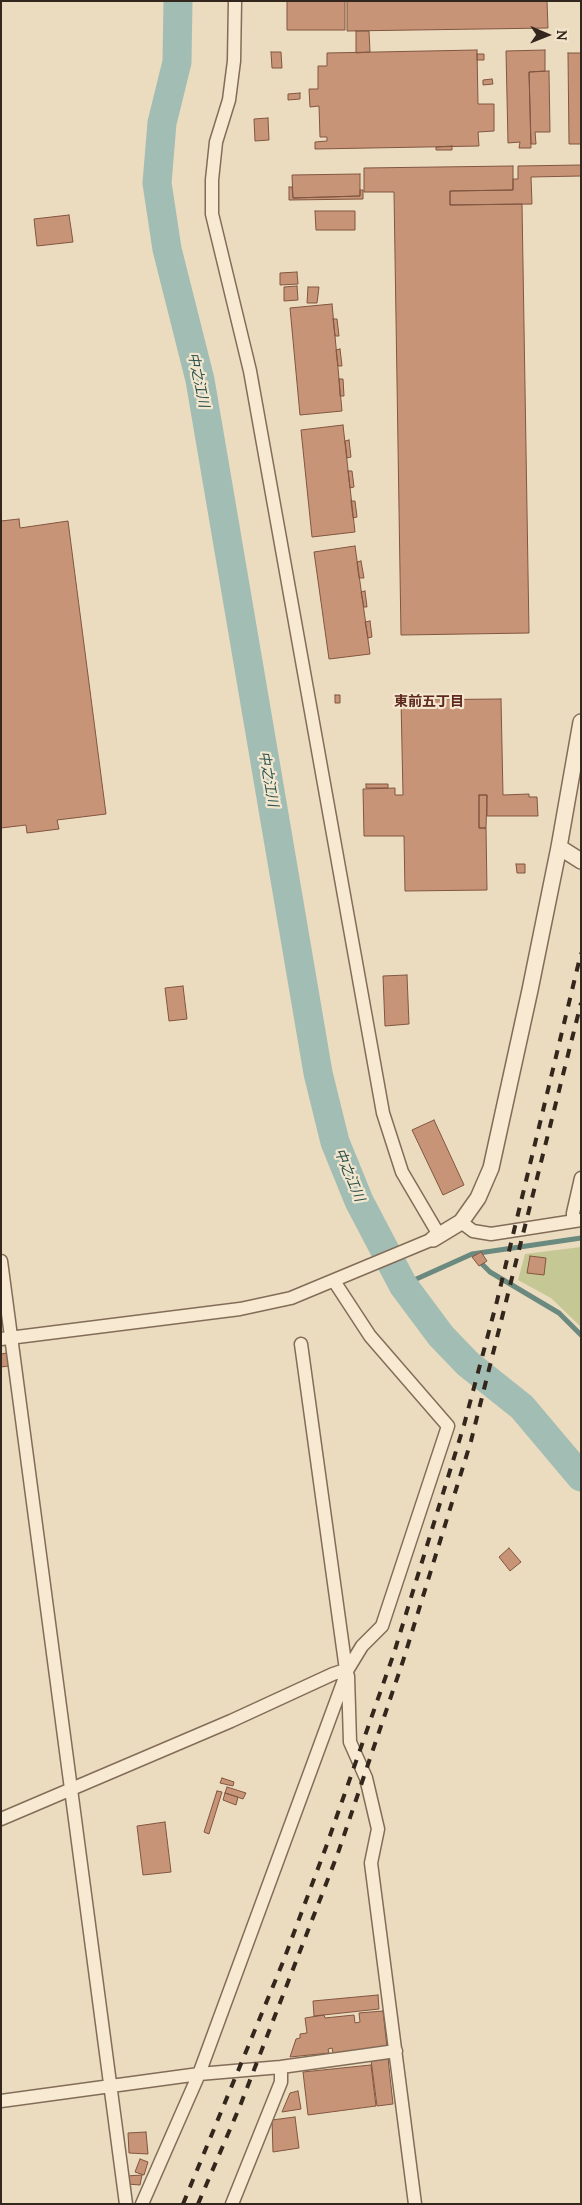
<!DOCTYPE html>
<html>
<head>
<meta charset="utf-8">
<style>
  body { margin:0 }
  #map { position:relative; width:582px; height:2205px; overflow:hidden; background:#ebdbbf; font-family:Lora,serif }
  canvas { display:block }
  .frame { position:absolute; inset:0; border:2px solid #33261c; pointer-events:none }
  .north { position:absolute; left:522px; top:10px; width:50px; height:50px; -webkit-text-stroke:4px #f3e6ce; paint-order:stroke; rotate:91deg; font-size:14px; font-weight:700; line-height:20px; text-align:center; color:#33261c }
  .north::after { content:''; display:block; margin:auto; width:18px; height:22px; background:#33261c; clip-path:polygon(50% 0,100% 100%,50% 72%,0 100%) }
</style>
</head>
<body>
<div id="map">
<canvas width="582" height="2205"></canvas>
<div class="frame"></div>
<div class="north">N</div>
</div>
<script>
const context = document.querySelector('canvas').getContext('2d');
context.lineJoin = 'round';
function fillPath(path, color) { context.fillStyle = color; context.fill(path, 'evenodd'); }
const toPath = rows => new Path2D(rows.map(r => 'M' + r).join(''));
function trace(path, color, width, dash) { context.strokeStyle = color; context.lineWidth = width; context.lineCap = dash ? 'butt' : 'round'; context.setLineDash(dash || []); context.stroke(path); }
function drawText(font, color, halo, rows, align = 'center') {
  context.font = font + ' Lora,"Noto Sans JP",serif'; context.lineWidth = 4.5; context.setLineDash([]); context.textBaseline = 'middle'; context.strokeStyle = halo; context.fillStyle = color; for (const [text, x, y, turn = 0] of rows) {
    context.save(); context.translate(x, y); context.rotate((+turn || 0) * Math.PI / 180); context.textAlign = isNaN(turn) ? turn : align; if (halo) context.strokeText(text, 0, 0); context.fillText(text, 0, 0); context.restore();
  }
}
const green = toPath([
  [581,1247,581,1327,551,1298,518,1280,525,1254]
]);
const stream = toPath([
  [477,1259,490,1272,559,1313,581,1335],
  [403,1285,472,1254,581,1238]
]);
const river = toPath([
  [178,1,177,62,162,123,157,183,167,249,200,380,318,1073,335,1142,359,1201,403,1285,441,1336,468,1364,522,1407,581,1477]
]);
const building = toPath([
  [287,1,345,1,345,30,287,30,287,1],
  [347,1,547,1,548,28,347,31,347,1],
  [356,31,369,31,370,52,356,53,356,31],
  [477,50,478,104,494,104,494,131,478,132,479,146,315,149,315,142,327,141,327,137,320,137,319,106,310,107,309,89,318,89,318,66,327,66,327,53,477,50],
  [545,50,545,71,529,72,531,148,519,148,520,142,508,143,506,51,545,50],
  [271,52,281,52,282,68,272,68,271,52],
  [568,53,581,53,581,144,569,144,568,53],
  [477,54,484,54,484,60,477,60,477,54],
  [549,71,550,132,535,132,536,144,531,144,529,72,549,71],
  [492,79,493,84,483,85,483,80,492,79],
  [300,93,300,99,288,100,288,94,300,93],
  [268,118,269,140,255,141,254,119,268,118],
  [452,146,452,150,436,150,436,147,452,146],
  [581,165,581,176,531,177,532,204,450,205,450,191,513,190,513,179,518,179,518,166,581,165],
  [513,166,513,190,450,191,450,205,522,204,529,633,401,635,394,192,364,192,364,168,513,166],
  [360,174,360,196,293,198,292,175,360,174],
  [289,187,292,187,293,198,360,196,360,190,363,190,363,199,289,200,289,187],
  [315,211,355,211,355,230,316,230,315,211],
  [69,215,73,242,37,246,34,219,69,215],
  [297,272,298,284,280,285,280,273,297,272],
  [297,286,298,300,284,301,284,287,297,286],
  [308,287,319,287,317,303,307,303,308,287],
  [332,304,342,411,300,415,290,308,332,304],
  [333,319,337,319,339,336,335,336,333,319],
  [340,349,342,366,338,366,336,350,340,349],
  [339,379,343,379,344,396,340,396,339,379],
  [343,425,355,532,312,537,301,430,343,425],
  [349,440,351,457,347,458,345,441,349,440],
  [348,471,352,471,354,487,350,488,348,471],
  [351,501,355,501,357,517,353,518,351,501],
  [19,519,20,528,68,521,106,814,57,820,59,829,27,833,26,825,1,828,1,521,19,519],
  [355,546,370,654,329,659,314,552,355,546],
  [361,561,364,578,359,578,357,562,361,561],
  [365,591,367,607,364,607,361,592,365,591],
  [370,621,372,637,368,638,365,622,370,621],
  [335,695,340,695,340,703,335,703,335,695],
  [501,699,503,795,529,794,529,797,537,797,538,816,487,816,487,795,479,795,479,828,486,828,487,890,405,891,404,836,364,836,363,789,395,788,395,795,403,795,401,700,501,699],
  [366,784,388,784,388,788,366,788,366,784],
  [479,795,487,795,486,828,479,828,479,795],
  [516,864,525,864,525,873,517,873,516,864],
  [407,975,409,1024,385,1026,383,976,407,975],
  [183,986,187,1019,169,1021,165,988,183,986],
  [434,1120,464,1185,443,1195,412,1130,434,1120],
  [481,1252,487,1261,479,1266,472,1257,481,1252],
  [530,1256,546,1258,544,1275,527,1273,530,1256],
  [7,1353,9,1366,1,1367,1,1354,7,1353],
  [509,1548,521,1562,510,1571,499,1557,509,1548],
  [222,1778,234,1782,233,1786,220,1783,222,1778],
  [227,1787,246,1793,243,1799,225,1793,227,1787],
  [217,1791,222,1792,209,1834,204,1832,217,1791],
  [225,1793,238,1797,236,1805,223,1800,225,1793],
  [165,1822,171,1872,143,1875,137,1826,165,1822],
  [378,1995,379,2009,314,2016,313,2001,378,1995],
  [383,2011,387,2047,333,2053,332,2048,328,2049,329,2053,290,2057,296,2039,300,2038,300,2034,307,2033,305,2018,324,2015,325,2018,354,2015,355,2023,360,2022,359,2013,383,2011],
  [388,2058,393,2104,377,2106,371,2060,388,2058],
  [371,2065,376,2106,308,2115,303,2072,371,2065],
  [298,2091,301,2109,282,2112,290,2093,298,2091],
  [295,2117,299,2148,273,2152,272,2120,295,2117],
  [146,2132,148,2154,129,2153,128,2133,146,2132],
  [140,2159,148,2162,144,2175,135,2172,140,2159],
  [142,2175,140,2185,127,2184,126,2176,142,2175]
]);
const minor = toPath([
  [235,1,234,61,229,100,216,142,212,180,212,214,250,371,383,1113,402,1172,439,1235],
  [573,1221,573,1213,581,1178],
  [461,1222,473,1231,491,1234,581,1220],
  [1,1261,126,2204],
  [1,1339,240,1309,291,1298,433,1239],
  [301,1344,346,1670],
  [348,1676,350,1742,366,1778,378,1829,371,1863,415,2204],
  [1,1819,231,1721,333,1674,348,1669],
  [1,2101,199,2074,281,2067,396,2051],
  [142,2204,199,2074,348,1669,362,1646,382,1626,448,1426,370,1336,334,1281],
  [232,2204,281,2082,281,2067]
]);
const tertiary = toPath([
  [559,847,581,861],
  [433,1239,461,1222,478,1198,491,1168,530,990,559,847,581,722]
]);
const rail = toPath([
  [183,2204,283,1962,326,1847,394,1653,464,1425,497,1301,581,953],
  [198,2204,240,2106,338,1853,403,1661,471,1441,581,1003]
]);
const waterNames = [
  ["中之江川",198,380,78],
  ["中之江川",268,779,80],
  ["中之江川",349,1175,67]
];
const neighbourhoodNames = [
  ["東前五丁目",429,702]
];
fillPath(green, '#c5c894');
trace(stream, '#6a8a80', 5);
trace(river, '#a2bdb4', 29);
fillPath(building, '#c89477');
trace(building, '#815640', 1);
trace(minor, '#836d58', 15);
trace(tertiary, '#836d58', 18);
trace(minor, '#f7e9d2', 12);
trace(tertiary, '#f7e9d2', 15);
trace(rail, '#33261c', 4, [9, 9]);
drawText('italic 14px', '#2c524e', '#f3e6ce', waterNames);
drawText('bold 14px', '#5d281e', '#f3e6ce', neighbourhoodNames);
</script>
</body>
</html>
